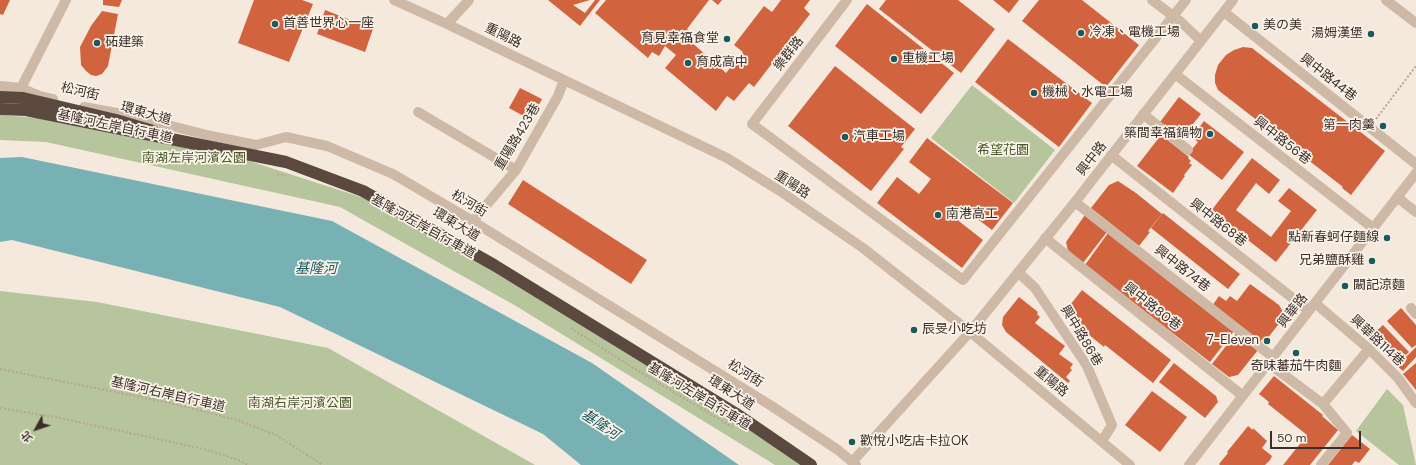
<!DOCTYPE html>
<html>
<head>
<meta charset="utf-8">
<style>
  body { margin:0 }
  #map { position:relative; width:1416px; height:465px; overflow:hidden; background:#f4e9dc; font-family:"DM Sans","Noto Sans TC",sans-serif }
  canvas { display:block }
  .north { position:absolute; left:16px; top:409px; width:40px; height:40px; -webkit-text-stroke:3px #fbf3e9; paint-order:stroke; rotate:230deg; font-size:11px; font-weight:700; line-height:16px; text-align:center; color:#3a2e28 }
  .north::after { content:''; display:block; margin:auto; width:14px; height:18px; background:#3a2e28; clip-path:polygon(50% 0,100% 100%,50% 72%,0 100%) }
  .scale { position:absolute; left:1270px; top:431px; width:91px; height:18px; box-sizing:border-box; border:2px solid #3a2e28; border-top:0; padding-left:5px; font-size:12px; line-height:14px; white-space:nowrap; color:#3a2e28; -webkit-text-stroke:3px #fbf3e9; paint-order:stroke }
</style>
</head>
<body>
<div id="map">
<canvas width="1416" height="465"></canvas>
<div class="north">北</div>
<div class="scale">50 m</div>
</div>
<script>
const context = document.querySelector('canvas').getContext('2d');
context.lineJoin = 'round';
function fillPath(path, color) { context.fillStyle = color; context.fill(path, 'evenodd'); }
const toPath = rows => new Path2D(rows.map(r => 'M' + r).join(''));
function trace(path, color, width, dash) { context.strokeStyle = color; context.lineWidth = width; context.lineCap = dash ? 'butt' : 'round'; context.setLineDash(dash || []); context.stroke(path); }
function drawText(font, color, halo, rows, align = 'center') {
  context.font = font + ' "DM Sans","Noto Sans TC","Noto Sans JP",sans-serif'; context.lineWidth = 3.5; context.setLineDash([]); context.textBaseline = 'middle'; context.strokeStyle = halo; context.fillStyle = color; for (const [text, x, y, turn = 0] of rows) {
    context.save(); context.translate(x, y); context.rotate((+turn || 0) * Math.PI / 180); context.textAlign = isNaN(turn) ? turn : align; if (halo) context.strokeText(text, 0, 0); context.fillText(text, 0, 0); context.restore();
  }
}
const green = toPath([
  [972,85,1055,150,1014,203,931,138],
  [0,115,38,118,203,146,367,199,466,252,809,465,775,465,516,306,340,207,46,142,0,140],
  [0,291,97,302,328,348,535,465,0,465],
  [1387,389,1403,405,1416,465,1399,465,1356,431]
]);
const water = toPath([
  [22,157,332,221,592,363,739,465,581,465,543,434,280,307,12,240,0,242,0,158]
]);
const building = toPath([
  [0,0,10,0,3,15,0,14],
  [103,0,122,0,119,7,103,5],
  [254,0,302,0,313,4,289,62,238,43],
  [548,0,590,0,573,5,585,13,595,0,600,0,580,26],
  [606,0,709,0,687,29,693,34,689,40,726,73,743,52,734,45,764,6,772,12,781,0,810,0,804,8,810,14,754,87,749,83,734,101,727,96,716,111,665,68,676,55,665,46,659,56,652,52,648,58,595,13],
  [712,0,722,0,718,5],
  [886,0,958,0,995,29,961,73,879,9],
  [993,0,1019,0,1009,13],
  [1039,0,1082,0,1139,45,1106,87,1022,21],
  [867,4,954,73,921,114,835,46],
  [325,10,373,29,365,52,317,34],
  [102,11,118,14,108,66,102,74,96,76,91,75,86,71,81,65,80,47,91,26],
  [1008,39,1092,103,1059,147,975,82],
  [1243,47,1252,48,1385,151,1351,195,1342,188,1343,187,1218,90,1215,83,1215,75,1218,65,1226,55,1234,50],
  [835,66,915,129,901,147,904,149,871,191,788,126],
  [520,88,542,99,531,120,509,108],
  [1179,97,1201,114,1181,139,1160,122],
  [1204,121,1244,152,1222,180,1188,154,1198,142,1192,137],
  [1161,135,1189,157,1188,158,1191,161,1189,163,1192,165,1184,175,1185,176,1173,193,1137,166],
  [927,138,1013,203,992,230,963,208,955,218,983,240,962,268,877,203,897,177,919,194,931,179,909,162],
  [1252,158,1280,180,1269,194,1256,183,1236,210,1271,237,1291,211,1278,201,1289,188,1317,210,1276,262,1211,211],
  [523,180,647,260,631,284,508,204],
  [1118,181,1136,193,1162,214,1148,231,1150,232,1139,246,1091,208,1109,185],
  [1163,213,1240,274,1228,289,1151,228],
  [1085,215,1107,232,1083,263,1068,251,1066,242],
  [1108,233,1234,331,1210,362,1085,265],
  [1250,284,1279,305,1283,312,1281,321,1267,339,1264,337,1259,343,1212,306,1219,296,1226,301,1230,296,1237,301],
  [1082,290,1171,360,1153,383,1105,345,1104,347,1063,314],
  [1019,297,1038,312,1037,314,1040,317,1035,323,1065,346,1059,354,1073,364,1070,368,1072,370,1066,377,1070,381,1068,383,1006,332,1002,325,1003,317],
  [1401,308,1416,325,1416,345,1412,348,1387,321],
  [1383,325,1409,352,1396,364,1370,337],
  [1236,333,1258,350,1238,375,1229,377,1212,364],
  [1416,347,1416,357,1403,371,1397,366],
  [1174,363,1216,396,1218,402,1205,418,1159,382],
  [1416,363,1416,390,1403,374],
  [1274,376,1323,415,1322,416,1338,430,1310,465,1283,465,1307,435,1268,404,1269,402,1259,394],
  [1152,391,1187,417,1160,452,1125,425],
  [1248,426,1253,430,1253,428,1267,441,1262,448,1272,456,1270,460,1265,465,1220,465,1219,464,1228,453,1227,452],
  [1352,435,1370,449,1359,463,1355,461,1352,465,1328,465]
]);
const path = toPath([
  [1376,119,1416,66],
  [277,174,286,176],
  [571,328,635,369,734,428],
  [0,369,175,404,237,420,276,435,323,465],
  [0,408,60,418,204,449,238,460,248,465]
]);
const minor = toPath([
  [394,0,447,24,727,158,780,191,863,248,970,332,1130,465],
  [847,0,752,124,963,280,1186,0],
  [1152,0,1181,22,1201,41],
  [1386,0,1416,23],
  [1224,12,1416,164],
  [447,24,469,0],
  [1175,74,1373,228],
  [0,86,21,88],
  [53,99,40,96,21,88,66,0],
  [84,107,128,115,211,136,256,145,286,137,327,146,393,174,466,217,770,405,838,450,856,465],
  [418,112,516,170],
  [1143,114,1188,150],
  [1111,155,1309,311],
  [1397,197,1416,212],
  [1075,202,1273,357],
  [473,221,516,170,558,96,564,80],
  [1045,238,1243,396],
  [1018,272,1035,288,1087,366,1112,425,1102,441],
  [1315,303,1369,349,1398,378,1416,403],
  [1411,308,1416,314],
  [1268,363,1323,404,1369,349],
  [852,462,970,332,1075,202,1233,0],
  [1189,465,1416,173],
  [1321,465,1347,433,1323,404]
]);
const highway = toPath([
  [0,97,23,98,116,120,153,131]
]);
const highwayBridge = toPath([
  [0,109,26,110,286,162,363,191,494,265,735,413,811,465]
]);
const markers = [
  [275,24,4,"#195a5f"],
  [1255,26,4,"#195a5f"],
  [1081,33,4,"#195a5f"],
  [1371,34,4,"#195a5f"],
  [727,39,4,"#195a5f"],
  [97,43,4,"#195a5f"],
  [894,59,4,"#195a5f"],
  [688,63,4,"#195a5f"],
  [1034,93,4,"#195a5f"],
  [1383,126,4,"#195a5f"],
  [1210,134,4,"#195a5f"],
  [845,137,4,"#195a5f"],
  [938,215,4,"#195a5f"],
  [1387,238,4,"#195a5f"],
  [1372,261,4,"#195a5f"],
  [1345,286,4,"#195a5f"],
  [914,330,4,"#195a5f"],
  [1267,341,4,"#195a5f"],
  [1296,353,4,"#195a5f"],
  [852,442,4,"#195a5f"]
];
const poiNames = [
  ["首善世界心一座",283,24],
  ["美の美",1263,26],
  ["冷凍、電機工場",1089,33],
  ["湯姆漢堡",1363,34,"right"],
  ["育見幸福食堂",719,39,"right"],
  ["砳建築",105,43],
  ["重機工場",902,59],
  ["育成高中",696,63],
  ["機械、水電工場",1042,93],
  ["第一肉羹",1375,126,"right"],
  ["築間幸福鍋物",1202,134,"right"],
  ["汽車工場",853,137],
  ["南港高工",946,215],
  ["點新春蚵仔麵線",1379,238,"right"],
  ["兄弟鹽酥雞",1364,261,"right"],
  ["闞記涼麵",1353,286],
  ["辰旻小吃坊",922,330],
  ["7-Eleven",1259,341,"right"],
  ["奇味蕃茄牛肉麵",1296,367,"center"],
  ["歡悅小吃店卡拉OK",860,442]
];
const streetNames = [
  ["重陽路",503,36,26],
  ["樂群路",789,54,-52],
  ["興中路44巷",1328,78,38],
  ["松河街",80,92,13],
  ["環東大道",146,114,16],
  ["基隆河左岸自行車道",115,127,12],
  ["重陽路423巷",518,137,-59],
  ["興中路56巷",1282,141,38],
  ["興中路",1092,159,-52],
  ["重陽路",792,185,33],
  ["松河街",469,204,31],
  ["興中路68巷",1218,223,38],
  ["環東大道",456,225,31],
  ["基隆河左岸自行車道",423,227,29],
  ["興中路74巷",1182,269,38],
  ["興中路80巷",1152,307,38],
  ["興華路",1293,311,-52],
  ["興中路86巷",1081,336,59],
  ["興華路114巷",1377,341,43],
  ["松河街",745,374,32],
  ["重陽路",1051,382,40],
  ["環東大道",731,393,33],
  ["基隆河右岸自行車道",168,395,13],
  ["基隆河左岸自行車道",699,397,31]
];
const parkNames = [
  ["希望花園",1003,151],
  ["南湖左岸河濱公園",194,159],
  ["南湖右岸河濱公園",300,404]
];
const waterNames = [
  ["基隆河",316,269],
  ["基隆河",600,425,33]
];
fillPath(green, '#b6c59b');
fillPath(water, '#78b1b4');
fillPath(building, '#d1643e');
trace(path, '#baa391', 2, [2, 2]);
trace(minor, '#ceb9a7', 10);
trace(highway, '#5b483e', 12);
trace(highwayBridge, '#5b483e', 12);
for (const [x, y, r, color] of markers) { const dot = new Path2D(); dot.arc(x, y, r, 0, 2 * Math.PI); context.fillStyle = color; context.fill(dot); trace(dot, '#fbf3e9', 1.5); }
drawText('13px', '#3a2e28', '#fbf3e9', poiNames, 'left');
drawText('13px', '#3a2e28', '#fbf3e9', streetNames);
drawText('13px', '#485a29', '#fbf3e9', parkNames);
drawText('italic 14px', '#195a5f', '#fbf3e9', waterNames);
</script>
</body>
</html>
